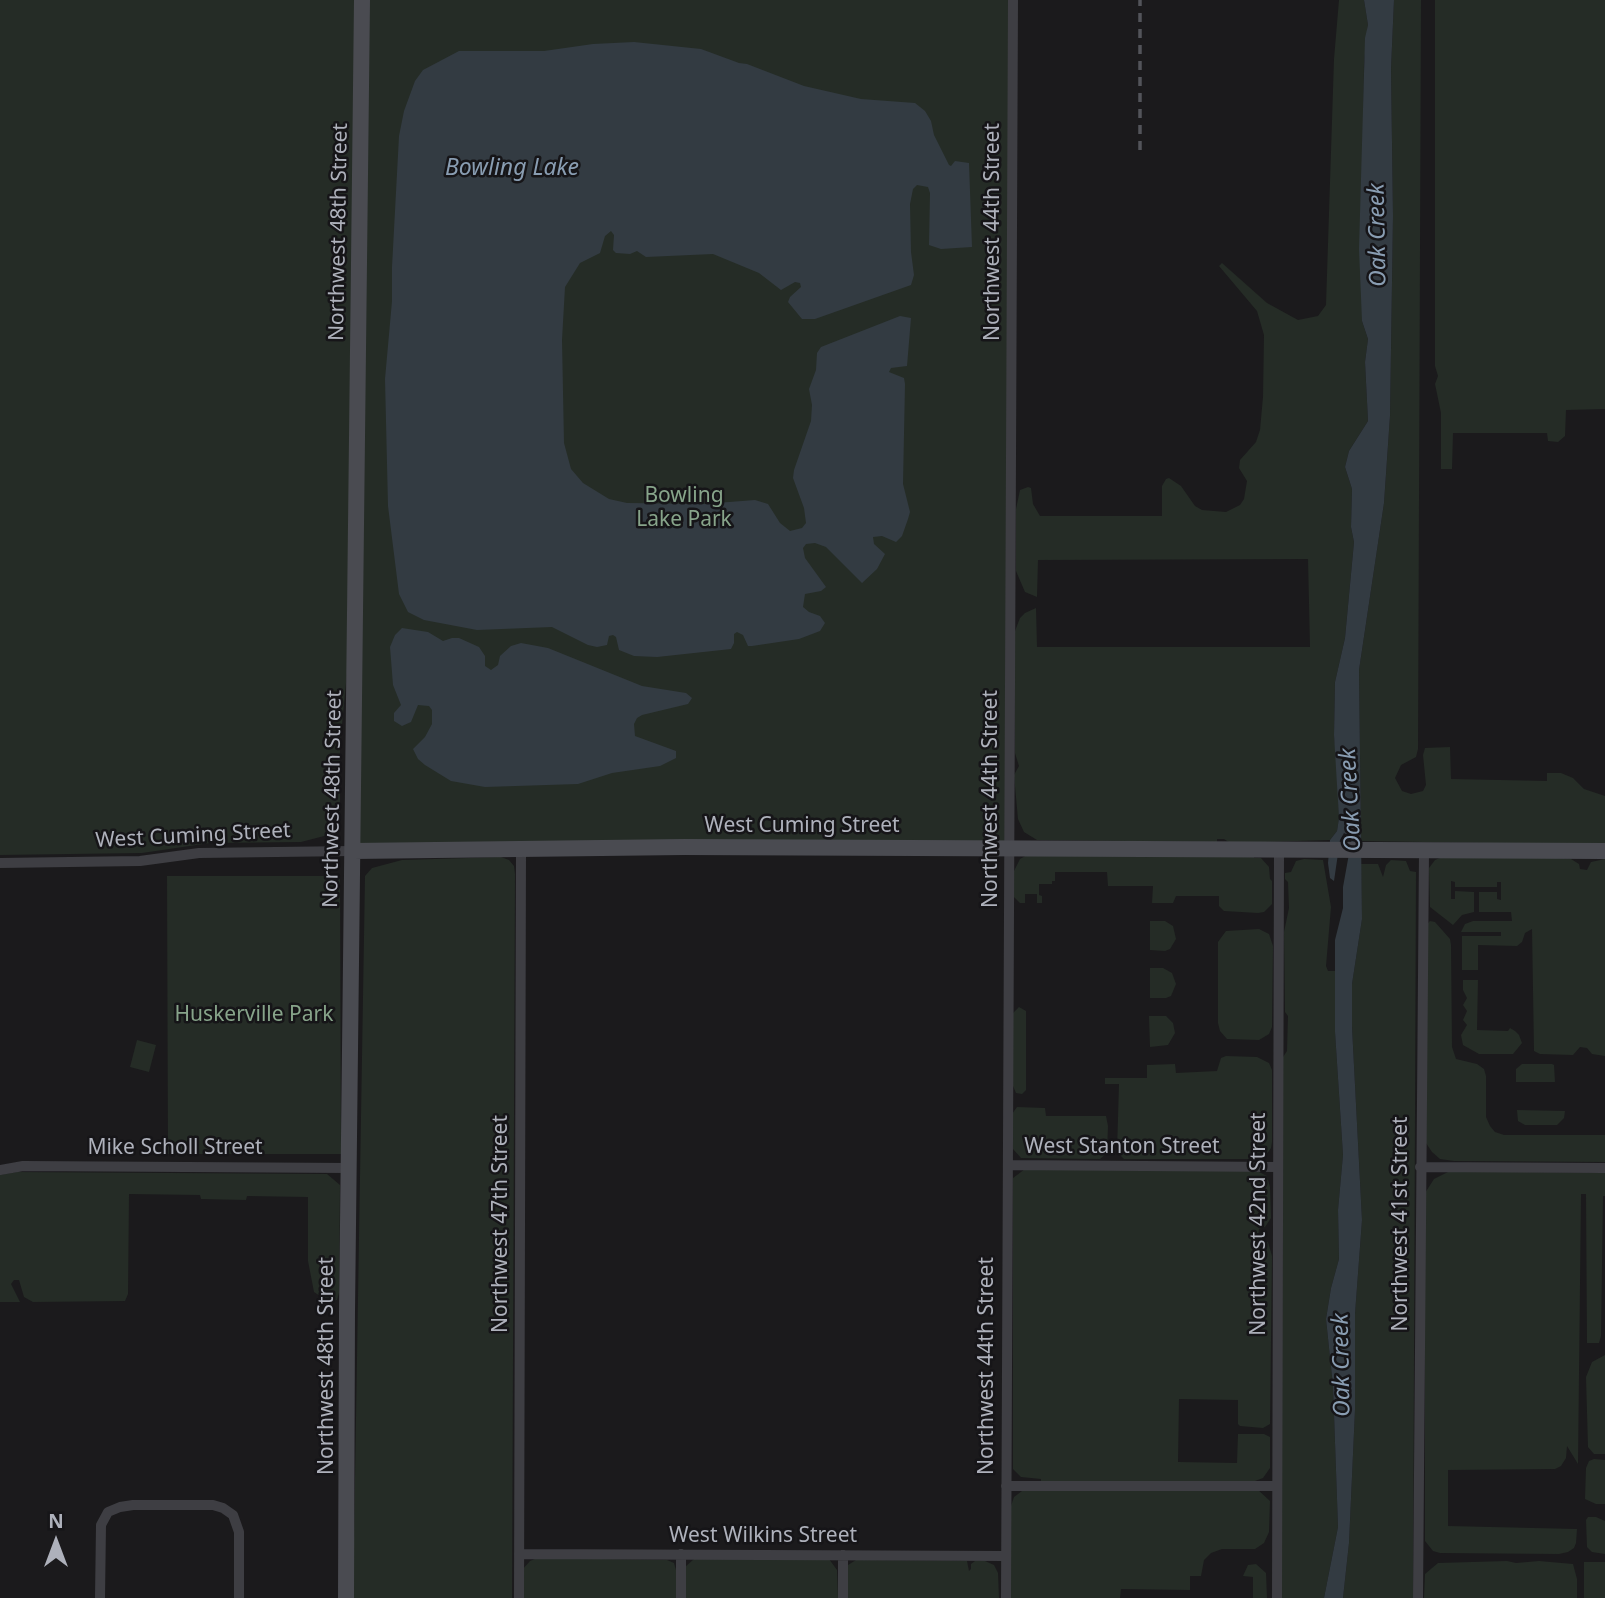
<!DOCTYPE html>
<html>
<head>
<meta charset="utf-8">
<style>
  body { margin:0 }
  #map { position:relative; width:1605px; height:1598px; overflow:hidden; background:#1b1a1c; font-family:"Noto Sans",sans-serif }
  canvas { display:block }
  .north { position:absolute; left:21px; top:1507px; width:70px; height:70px; -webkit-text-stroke:5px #161518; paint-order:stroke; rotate:0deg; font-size:19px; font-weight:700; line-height:28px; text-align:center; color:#aeb1bb }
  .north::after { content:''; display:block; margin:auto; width:24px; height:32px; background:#aeb1bb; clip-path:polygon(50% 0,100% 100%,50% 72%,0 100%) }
</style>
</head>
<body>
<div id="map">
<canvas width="1605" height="1598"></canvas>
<div class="north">N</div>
</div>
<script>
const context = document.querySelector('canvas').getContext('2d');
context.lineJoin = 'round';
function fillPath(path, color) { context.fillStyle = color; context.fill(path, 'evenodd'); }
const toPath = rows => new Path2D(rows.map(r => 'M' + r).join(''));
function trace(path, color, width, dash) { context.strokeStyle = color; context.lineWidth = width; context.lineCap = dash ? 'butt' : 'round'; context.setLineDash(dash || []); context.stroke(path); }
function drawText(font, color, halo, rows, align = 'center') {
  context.font = font + ' "Noto Sans",sans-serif'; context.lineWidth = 5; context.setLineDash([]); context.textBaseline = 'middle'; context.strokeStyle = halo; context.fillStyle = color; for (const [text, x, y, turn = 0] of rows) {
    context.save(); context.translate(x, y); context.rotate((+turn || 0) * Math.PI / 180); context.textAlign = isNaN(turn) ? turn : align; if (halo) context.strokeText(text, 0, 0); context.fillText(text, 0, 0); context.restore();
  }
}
const green = toPath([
  [0,0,355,0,347,673,340,745,340,822,337,829,328,835,301,842,210,843,142,853,0,855],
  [362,0,1013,0,1010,849,353,851],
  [1339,0,1364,0,1368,25,1364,63,1362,321,1368,339,1365,362,1368,421,1349,451,1345,467,1352,489,1351,527,1354,542,1345,638,1335,682,1334,735,1338,772,1339,818,1337,831,1330,840,1266,842,1230,843,1224,839,1217,839,1217,842,1037,840,1024,832,1018,819,1014,775,1019,766,1015,753,1015,631,1020,618,1025,613,1036,608,1037,647,1310,647,1308,559,1038,560,1037,597,1025,592,1016,571,1016,509,1020,490,1028,487,1031,488,1033,504,1040,516,1162,516,1162,486,1166,479,1169,478,1181,486,1195,506,1202,510,1226,512,1240,505,1244,499,1247,481,1239,468,1240,460,1256,442,1260,430,1263,397,1264,335,1257,311,1219,266,1222,263,1267,303,1298,320,1318,316,1326,305,1334,59],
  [1394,0,1421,0,1418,749,1416,757,1401,765,1395,778,1402,791,1411,794,1423,791,1426,785,1423,755,1425,748,1450,747,1451,779,1547,781,1547,773,1561,773,1573,778,1584,789,1605,796,1605,845,1361,841,1359,670,1384,503,1390,416,1393,216,1391,69],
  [1435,0,1605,0,1605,409,1566,410,1565,436,1558,442,1548,441,1547,433,1453,433,1452,469,1441,469,1441,413,1435,384,1438,376,1435,366],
  [1027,855,1254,856,1254,858,1261,858,1269,867,1270,879,1272,881,1272,904,1264,912,1258,913,1224,911,1219,906,1219,896,1176,896,1173,903,1152,903,1153,886,1108,886,1107,872,1055,872,1055,881,1052,881,1052,884,1039,884,1039,895,1042,896,1042,903,1037,903,1037,894,1025,894,1025,903,1020,903,1013,896,1014,871,1020,859],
  [1528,856,1571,859,1579,864,1580,869,1587,870,1591,862,1605,859,1605,1056,1592,1054,1587,1048,1580,1047,1573,1055,1540,1054,1534,1051,1532,929,1525,933,1522,942,1517,946,1478,945,1478,970,1462,970,1462,936,1501,936,1501,932,1461,932,1465,924,1473,921,1512,921,1511,912,1479,912,1479,892,1497,892,1497,899,1501,900,1501,882,1497,882,1497,887,1455,887,1455,882,1451,881,1451,899,1455,899,1455,891,1474,892,1474,912,1462,915,1453,925,1430,907,1429,868,1435,860,1442,857],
  [501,857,509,860,514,866,515,874,512,1598,353,1598,365,876,372,868,402,860],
  [1304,859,1323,860,1331,907,1326,966,1328,971,1335,971,1335,1032,1343,1155,1338,1210,1339,1259,1331,1288,1326,1319,1333,1386,1338,1527,1324,1598,1281,1598,1283,1057,1287,1051,1288,1016,1285,1012,1284,932,1289,908,1288,882,1285,879,1285,873,1291,872,1296,861],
  [1391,860,1406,861,1410,871,1416,872,1413,1598,1343,1598,1349,1543,1355,1410,1355,1314,1362,1220,1352,1027,1352,984,1362,919,1361,864,1378,864,1383,877,1386,865],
  [167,876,340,876,341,1154,168,1154],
  [1150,921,1165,921,1173,926,1176,939,1170,949,1165,951,1150,950],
  [1430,921,1435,922,1450,939,1451,945,1452,1047,1456,1059,1477,1064,1484,1069,1486,1076,1486,1117,1490,1126,1495,1132,1504,1135,1605,1135,1605,1162,1454,1161,1440,1159,1432,1152,1426,1143,1427,924],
  [1259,929,1269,934,1273,946,1272,1027,1269,1034,1259,1040,1227,1039,1220,1031,1218,1023,1218,942,1226,931],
  [1150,968,1163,968,1172,973,1176,984,1171,996,1166,998,1150,998],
  [1463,980,1478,980,1477,1030,1508,1031,1510,1028,1515,1031,1519,1035,1522,1043,1513,1054,1479,1054,1463,1045,1461,1035,1467,1025,1463,1020,1467,1011,1463,1005,1467,998,1463,990],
  [1019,1007,1026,1011,1026,1090,1022,1094,1016,1093,1013,1086,1013,1013],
  [1149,1016,1166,1016,1173,1023,1175,1033,1168,1045,1150,1047],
  [137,1040,156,1045,149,1072,130,1067],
  [1226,1056,1257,1057,1269,1063,1272,1070,1272,1142,1271,1148,1266,1155,1256,1159,1124,1159,1120,1155,1117,1151,1119,1084,1105,1084,1105,1078,1147,1078,1147,1065,1175,1064,1176,1073,1217,1071,1221,1058],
  [1522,1064,1552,1064,1554,1065,1555,1082,1516,1082,1516,1069],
  [1017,1107,1045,1108,1046,1116,1106,1116,1108,1126,1107,1153,1100,1159,1021,1158,1013,1149,1012,1114],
  [1517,1110,1565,1111,1564,1118,1557,1125,1525,1125,1518,1121],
  [1025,1169,1257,1171,1267,1176,1270,1187,1271,1218,1265,1227,1259,1229,1258,1238,1268,1242,1272,1256,1270,1424,1263,1428,1240,1426,1238,1424,1238,1400,1179,1399,1178,1462,1237,1463,1238,1434,1264,1434,1270,1437,1270,1468,1263,1478,1255,1481,1041,1481,1041,1479,1021,1477,1013,1469,1013,1178],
  [1450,1171,1605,1173,1605,1196,1603,1196,1601,1336,1599,1343,1587,1343,1586,1194,1581,1194,1578,1464,1567,1446,1566,1458,1561,1466,1555,1469,1448,1470,1448,1526,1577,1529,1576,1543,1574,1548,1568,1552,1559,1554,1440,1553,1433,1551,1425,1541,1425,1193,1434,1179],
  [17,1172,327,1174,340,1185,339,1293,337,1300,329,1302,314,1292,308,1261,308,1197,247,1196,246,1200,201,1199,200,1195,129,1194,128,1294,125,1301,33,1302,24,1297,19,1280,14,1280,11,1284,20,1302,0,1302,0,1175],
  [1605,1355,1605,1454,1594,1454,1588,1447,1586,1377,1592,1362],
  [1594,1459,1605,1460,1605,1504,1596,1504,1585,1499,1586,1468,1589,1461],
  [1257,1489,1270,1501,1269,1532,1264,1543,1255,1549,1222,1549,1211,1553,1204,1560,1201,1576,1190,1576,1190,1590,1121,1589,1120,1598,1011,1598,1011,1506,1014,1497,1022,1491],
  [1588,1517,1596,1517,1605,1521,1605,1554,1592,1552,1587,1547,1586,1520],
  [537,1558,667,1560,674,1563,676,1570,676,1598,522,1598,522,1570,530,1561],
  [694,1559,829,1559,837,1570,838,1598,684,1598,685,1567],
  [856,1560,967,1561,969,1571,971,1569,971,1564,975,1561,985,1561,994,1565,998,1573,999,1598,846,1598,848,1565],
  [1507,1561,1516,1563,1539,1561,1573,1564,1577,1579,1577,1598,1424,1598,1425,1574,1438,1563],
  [1584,1562,1605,1562,1605,1598,1584,1598],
  [1256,1564,1266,1573,1267,1598,1253,1598,1253,1577,1243,1576,1248,1565]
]);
const water = toPath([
  [1364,0,1394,0,1391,69,1393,216,1390,416,1384,503,1359,670,1362,919,1352,984,1352,1027,1362,1220,1355,1314,1355,1410,1349,1543,1343,1598,1324,1598,1338,1527,1333,1386,1326,1319,1331,1288,1339,1259,1338,1210,1343,1155,1335,1032,1335,940,1343,908,1343,887,1352,837,1344,833,1340,840,1334,881,1330,878,1328,863,1330,840,1337,831,1339,818,1334,735,1335,682,1345,638,1354,542,1351,527,1352,489,1345,467,1349,451,1368,421,1365,362,1368,339,1362,321,1359,249,1365,38,1368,25],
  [634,42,701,49,739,63,747,64,804,86,861,99,915,103,925,111,931,121,934,135,949,165,951,166,955,161,969,163,972,247,941,249,929,245,930,193,928,187,917,185,913,189,910,204,911,252,914,275,911,285,815,319,802,319,788,302,790,297,801,287,800,283,795,282,781,290,759,273,713,254,646,257,637,251,630,254,616,253,613,250,614,235,611,231,605,236,600,253,580,263,565,287,562,340,564,443,571,469,583,483,609,499,627,503,703,504,755,500,768,504,780,523,790,531,802,528,806,523,804,508,793,478,794,470,811,421,812,405,809,389,816,370,817,353,821,347,900,316,911,318,907,366,891,368,889,372,904,378,905,384,903,484,910,512,908,519,902,536,896,542,882,536,873,537,874,544,885,554,877,569,862,583,826,547,815,543,806,544,803,548,805,558,826,587,821,591,805,594,803,607,809,612,820,616,825,623,820,631,799,639,752,646,748,646,743,635,737,632,734,634,734,643,731,649,657,657,634,656,619,650,616,637,613,635,609,636,607,645,597,647,588,645,552,627,477,630,424,620,408,612,399,594,388,506,385,379,392,301,392,267,399,136,404,111,415,81,423,70,459,51,544,51,593,44],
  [402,628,428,632,443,641,452,638,459,638,479,647,485,656,485,666,491,670,498,665,500,656,511,646,521,643,548,648,642,686,686,693,692,698,688,704,642,715,637,718,634,724,635,736,676,751,676,758,660,766,612,773,578,784,485,787,451,781,425,765,418,759,413,749,425,737,432,724,432,710,429,706,418,705,411,722,402,726,394,721,394,713,401,705,393,685,390,647,395,635]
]);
const street = toPath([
  [0,863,140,861,199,853,353,851],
  [1008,1165,1278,1167],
  [1420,1167,1605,1168],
  [0,1170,23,1166,349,1168],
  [1006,1486,1277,1486],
  [519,1554,1006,1556],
  [100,1598,101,1525,108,1512,120,1507,133,1505,213,1505,223,1508,233,1515,239,1532,239,1598],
  [519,1598,521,850],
  [681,1598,681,1554],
  [843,1598,843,1555],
  [1006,1598,1013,0],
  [1277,1598,1279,850],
  [1418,1598,1424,851]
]);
const secondary = toPath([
  [353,851,684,847,1605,851],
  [346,1598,347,1311,362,0]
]);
const rail = toPath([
  [1140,150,1140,0]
]);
const streetNames = [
  ["Northwest 48th Street",339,232,-89],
  ["Northwest 44th Street",993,232,-90],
  ["Northwest 48th Street",333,799,-89],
  ["Northwest 44th Street",991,799,-90],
  ["West Cuming Street",802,826],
  ["West Cuming Street",193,836,-3],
  ["West Stanton Street",1122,1147],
  ["Mike Scholl Street",175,1148],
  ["Northwest 47th Street",501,1224,-90],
  ["Northwest 42nd Street",1259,1224,-90],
  ["Northwest 41st Street",1401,1224,-90],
  ["Northwest 48th Street",327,1366,-90],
  ["Northwest 44th Street",987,1366,-90],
  ["West Wilkins Street",763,1536]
];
const parkNames = [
  ["Bowling",684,496],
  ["Lake Park",684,520],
  ["Huskerville Park",254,1015]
];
const waterNames = [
  ["Bowling Lake",512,168],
  ["Oak Creek",1378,235,-91],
  ["Oak Creek",1351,800,-93],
  ["Oak Creek",1342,1365,-91]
];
fillPath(green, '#252c26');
fillPath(water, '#333b42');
trace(street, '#3e3e43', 10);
trace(secondary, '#4a4b51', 16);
trace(rail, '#53545a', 3.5, [9, 7]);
drawText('21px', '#aeb1bb', '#161518', streetNames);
drawText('21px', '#87a48a', '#161518', parkNames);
drawText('italic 23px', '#899db2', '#161518', waterNames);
</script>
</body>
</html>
